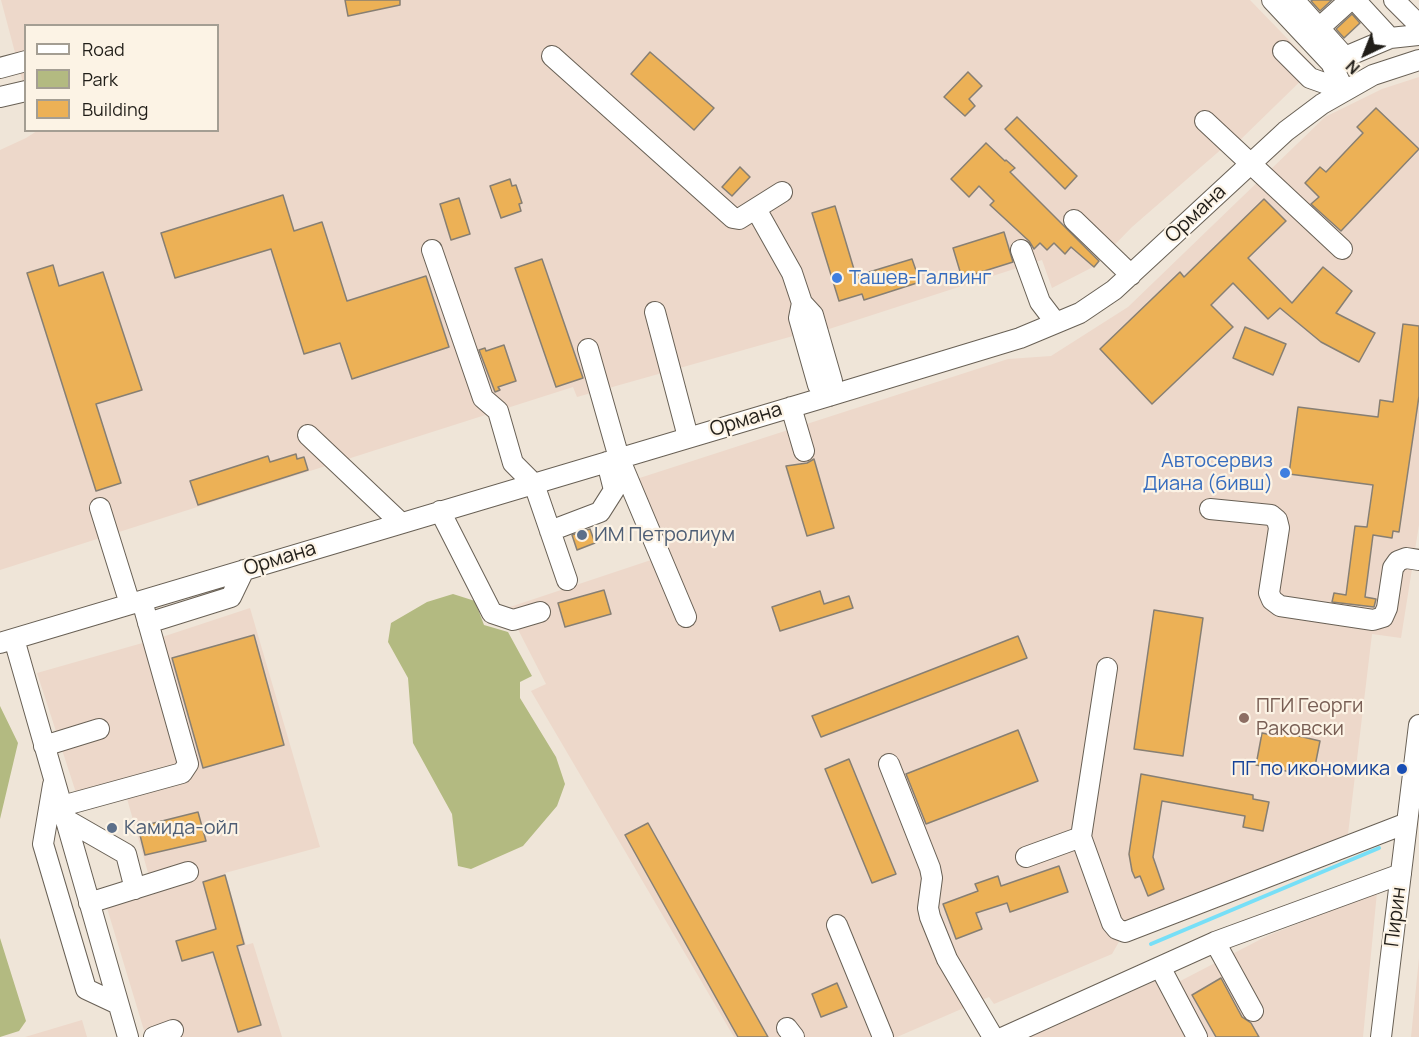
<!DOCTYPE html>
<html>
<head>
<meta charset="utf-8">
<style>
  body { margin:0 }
  #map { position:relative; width:1419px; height:1037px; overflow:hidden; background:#efe5d8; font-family:Manrope,sans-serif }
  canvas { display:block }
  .legend { position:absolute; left:24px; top:24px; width:195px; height:108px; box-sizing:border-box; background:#fcf3e5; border:2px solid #a49e93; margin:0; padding:8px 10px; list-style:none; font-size:18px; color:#211e19 }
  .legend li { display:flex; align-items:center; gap:12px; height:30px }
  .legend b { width:30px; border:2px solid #a49e93 }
  .north { position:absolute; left:1335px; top:24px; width:60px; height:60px; -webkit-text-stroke:4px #fcf3e5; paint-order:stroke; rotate:223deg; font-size:16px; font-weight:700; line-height:24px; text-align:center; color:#211e19 }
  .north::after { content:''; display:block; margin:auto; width:21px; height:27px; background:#211e19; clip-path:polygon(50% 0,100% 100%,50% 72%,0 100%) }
</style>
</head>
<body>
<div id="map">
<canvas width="1419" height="1037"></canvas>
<ul class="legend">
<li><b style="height:8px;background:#fff"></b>Road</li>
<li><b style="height:16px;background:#b3ba81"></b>Park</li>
<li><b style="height:16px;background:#ecb156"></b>Building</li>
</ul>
<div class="north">N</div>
</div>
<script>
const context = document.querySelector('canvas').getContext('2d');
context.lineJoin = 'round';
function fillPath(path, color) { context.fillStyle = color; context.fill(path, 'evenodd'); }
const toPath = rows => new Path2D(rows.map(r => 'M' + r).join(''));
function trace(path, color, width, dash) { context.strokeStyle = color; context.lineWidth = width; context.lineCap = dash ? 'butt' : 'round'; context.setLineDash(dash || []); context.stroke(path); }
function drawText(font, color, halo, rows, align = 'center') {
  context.font = font + ' Manrope,sans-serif'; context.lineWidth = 4.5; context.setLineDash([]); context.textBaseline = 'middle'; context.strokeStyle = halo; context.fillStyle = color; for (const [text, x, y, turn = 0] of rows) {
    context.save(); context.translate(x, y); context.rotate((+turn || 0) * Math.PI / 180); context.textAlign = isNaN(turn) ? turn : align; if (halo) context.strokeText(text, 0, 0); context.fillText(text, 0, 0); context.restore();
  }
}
const industrial = toPath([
  [1,0,1250,0,1315,67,1237,143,1232,140,1132,227,1093,267,1052,288,1042,260,826,330,813,315,789,321,793,336,577,397,573,387,0,570,0,150,26,138,37,131,218,130,218,26,26,26,25,90],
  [1419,77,1419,525,1401,638,1372,634,1348,834,1132,919,1112,954,994,1004,989,997,897,1037,734,1037,531,691,546,684,507,608,651,560,621,484,1008,359,1051,356,1128,307,1325,117,1382,89],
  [250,608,320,847,225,873,246,945,253,943,282,1037,146,1037,107,908,154,894,126,795,81,808,37,673,153,640],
  [1377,892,1363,1037,1030,1037,1155,981,1161,991,1267,936],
  [1419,958,1419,1037,1411,1037],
  [82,1020,87,1037,25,1037]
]);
const green = toPath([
  [453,594,475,601,484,625,508,632,532,676,520,682,520,698,556,757,565,784,557,806,523,846,471,869,458,866,452,814,413,743,408,678,388,642,391,623,427,602],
  [0,706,18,743,0,819],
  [0,938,26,1021,19,1031,0,1037]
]);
const stream = toPath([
  [1151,944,1379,848]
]);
const building = toPath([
  [345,0,400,0,400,5,348,16,345,0],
  [1313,0,1332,0,1320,11,1311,1,1313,0],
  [1352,14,1360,23,1344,38,1336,29,1352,14],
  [650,52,714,108,694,130,631,74,650,52],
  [968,72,982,86,969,99,975,106,965,116,944,97,968,72],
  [1376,108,1419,149,1341,231,1311,204,1319,197,1305,183,1320,167,1326,172,1363,133,1357,127,1376,108],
  [1017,117,1077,176,1065,189,1005,129,1017,117],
  [986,143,1005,161,1006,160,1015,168,1010,172,1099,261,1094,267,1071,247,1065,254,1054,243,1047,250,1040,243,1034,249,1029,241,990,205,994,201,979,186,969,197,951,179,986,143],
  [740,167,750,177,732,196,722,187,740,167],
  [510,179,512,186,516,185,522,203,519,204,521,211,501,218,490,186,510,179],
  [283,195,294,231,322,222,347,301,426,276,449,347,352,379,340,343,304,354,271,249,175,278,161,233,283,195],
  [459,198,470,234,451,240,440,204,459,198],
  [1264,199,1286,221,1248,258,1292,303,1323,267,1352,291,1336,313,1375,333,1359,362,1321,342,1280,308,1268,319,1233,283,1211,305,1233,327,1152,404,1100,349,1180,272,1184,277,1264,199],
  [835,206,856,276,912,259,920,282,864,300,862,294,839,301,812,213,835,206],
  [1004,232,1013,262,962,278,953,248,1004,232],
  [542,259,583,378,556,387,515,268,542,259],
  [53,265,59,286,103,272,142,390,96,404,121,483,96,491,27,273,53,265],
  [1403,324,1419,326,1419,396,1399,532,1393,531,1392,538,1373,535,1365,597,1376,599,1374,607,1332,602,1334,593,1346,595,1355,526,1367,527,1373,485,1289,474,1298,407,1378,417,1380,400,1393,402,1403,324],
  [1245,327,1286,344,1273,375,1233,358,1245,327],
  [504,345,516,381,498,387,500,390,495,392,479,350,485,348,486,351,504,345],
  [296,454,297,459,304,457,308,470,198,505,190,481,268,456,270,462,296,454],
  [814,459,834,528,807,536,786,466,807,463,814,459],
  [590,529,595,543,577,550,572,535,590,529],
  [604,590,611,614,565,627,558,603,604,590],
  [820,591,824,604,849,596,853,608,780,631,772,607,820,591],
  [1154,610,1203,618,1183,756,1134,749,1154,610],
  [254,635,284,745,203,768,172,658,254,635],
  [1018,636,1027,658,821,737,812,716,1018,636],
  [1018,730,1038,781,926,824,906,774,1018,730],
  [1273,730,1320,741,1315,766,1308,764,1306,775,1256,765,1262,733,1272,735,1273,730],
  [849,759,896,874,872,883,825,769,849,759],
  [1141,774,1253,795,1253,799,1269,802,1263,831,1243,827,1245,816,1162,801,1153,857,1164,889,1148,896,1140,876,1135,878,1132,871,1129,854,1141,774],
  [198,812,206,841,145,855,138,827,198,812],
  [648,823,768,1037,738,1037,625,835,648,823],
  [1059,866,1068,892,1010,912,1007,903,976,913,982,929,956,939,943,904,978,891,975,884,998,876,1001,886,1059,866],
  [225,875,244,944,237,946,261,1025,238,1032,213,952,182,961,176,941,216,929,203,882,225,875],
  [1221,978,1242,1017,1251,1023,1259,1037,1216,1037,1192,995,1221,978],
  [837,983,847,1007,821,1017,812,994,837,983]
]);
const minor = toPath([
  [1272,0,1331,63,1344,90],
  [1294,0,1345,57],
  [1355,0,1390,38],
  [1394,0,1419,25],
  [1319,28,1350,0],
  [1283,51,1310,78,1344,90],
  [552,56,733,218,739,219,782,192],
  [1331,63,1390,38,1419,35],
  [0,68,26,61],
  [0,97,26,91],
  [1205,121,1342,249],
  [756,209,792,273,802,303,813,315,832,381,829,396],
  [1074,220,1131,275],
  [432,250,483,398,498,411,513,463,534,484,567,580],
  [1021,250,1040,302,1056,323],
  [802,303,799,318,818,385,829,396],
  [655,312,688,437],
  [588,349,619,458,686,617],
  [791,407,804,451],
  [308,435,401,523],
  [100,508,130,604],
  [1210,509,1271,515,1277,520,1279,528,1269,593,1272,600,1280,606,1373,620,1383,617,1387,608,1393,568,1398,561,1406,558,1419,560],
  [440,511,492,613,513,620,540,612],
  [550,531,600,512,614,490,607,462],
  [148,623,231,597,244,570],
  [14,639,128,1037],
  [0,643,829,396,1020,338,1080,313,1114,290,1286,131,1322,104,1373,75,1419,60],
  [1107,668,1081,837,1112,923,1117,929,1125,932,1407,823],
  [44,746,99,729],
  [889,764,930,868,932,878,928,908,930,917,947,959,993,1037],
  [53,785,43,844,86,989,118,1004],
  [62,806,182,773,188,764,142,601],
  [65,819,126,854,135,889],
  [1026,857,1081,837],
  [89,903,188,872],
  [837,925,883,1037],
  [1215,942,1253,1011],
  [1160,967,1197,1037],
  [787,1028,794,1037],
  [154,1037,173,1030],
  [1004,1037,1215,942,1401,874],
  [1381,1037,1419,725]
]);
const markers = [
  [837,278,6,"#3f7fe0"],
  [1285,473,6,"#3f7fe0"],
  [582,535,6,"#5c6f8a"],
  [1244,718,6,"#8d6e63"],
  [1402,769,6,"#1a4fb4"],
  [112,828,6,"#5c6f8a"]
];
const streetNames = [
  ["Ормана",1196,214,-43],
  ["Ормана",746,420,-17],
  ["Ормана",280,559,-17],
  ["Пирин",1396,917,-83]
];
const shopNames = [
  ["Ташев-Галвинг",849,278],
  ["Автосервиз",1273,461,"right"],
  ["Диана (бивш)",1273,484,"right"]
];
const serviceNames = [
  ["ИМ Петролиум",594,535],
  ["Камида-ойл",124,828]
];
const educationNames = [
  ["ПГИ Георги",1256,706],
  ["Раковски",1256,729]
];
const transitNames = [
  ["ПГ по икономика",1390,769]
];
fillPath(industrial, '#edd8ca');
fillPath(green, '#b3ba81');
trace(stream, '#77dff7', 4);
fillPath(building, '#ecb156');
trace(building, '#877f73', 1.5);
trace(minor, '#686055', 22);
trace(minor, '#fff', 20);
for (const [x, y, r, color] of markers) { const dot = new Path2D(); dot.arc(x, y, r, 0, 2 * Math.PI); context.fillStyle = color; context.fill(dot); trace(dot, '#fcf3e5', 2); }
drawText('20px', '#211e19', '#fcf3e5', streetNames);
drawText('20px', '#366cbe', '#fcf3e5', shopNames, 'left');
drawText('20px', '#4e5e75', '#fcf3e5', serviceNames, 'left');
drawText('20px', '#785e54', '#fcf3e5', educationNames, 'left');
drawText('20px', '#164399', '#fcf3e5', transitNames, 'right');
</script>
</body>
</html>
